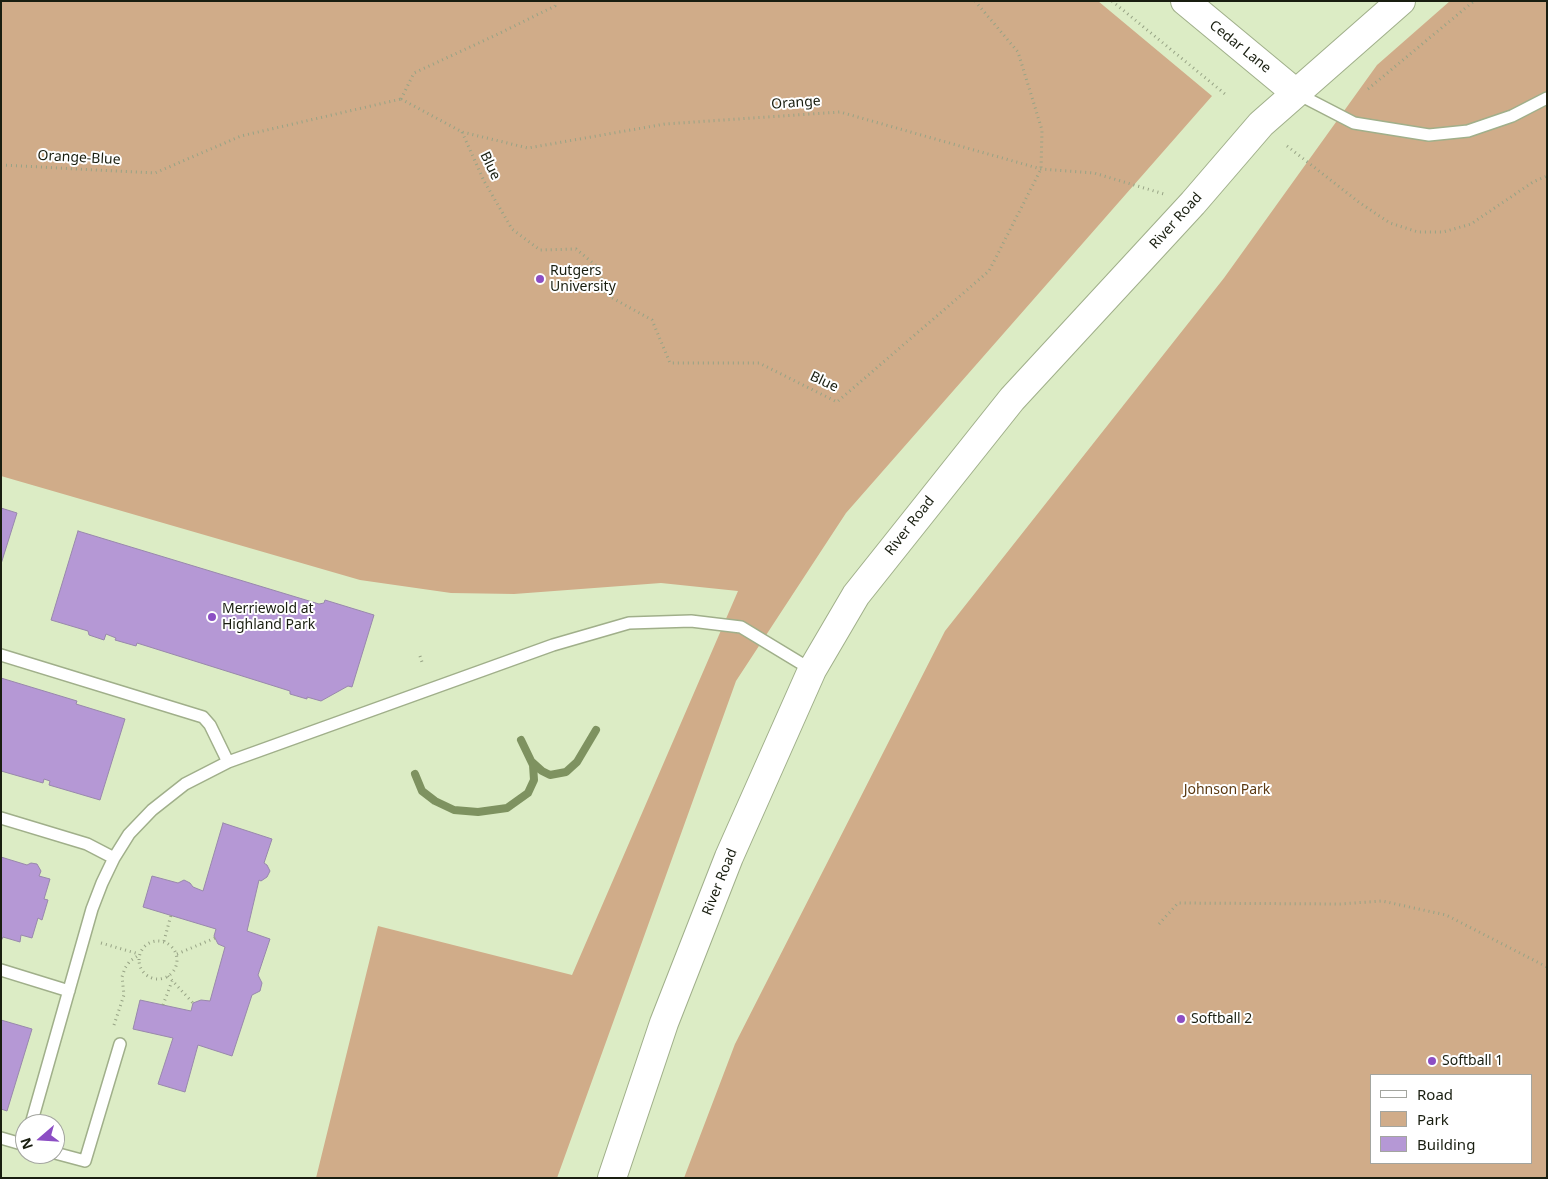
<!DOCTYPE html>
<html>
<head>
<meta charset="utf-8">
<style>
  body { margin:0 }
  #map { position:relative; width:1548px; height:1179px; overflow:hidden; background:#dcecc5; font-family:"Noto Sans",sans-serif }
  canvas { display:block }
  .frame { position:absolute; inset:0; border:2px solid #191e10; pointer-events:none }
  .legend { position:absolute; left:1370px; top:1074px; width:162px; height:90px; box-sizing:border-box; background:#fff; border:1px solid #a3a59f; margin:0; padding:6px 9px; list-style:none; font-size:15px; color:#191e10 }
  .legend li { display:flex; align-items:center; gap:10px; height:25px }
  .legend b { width:25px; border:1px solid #a3a59f }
  .north { position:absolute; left:15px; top:1114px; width:50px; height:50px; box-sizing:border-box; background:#fff; border:1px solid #a3a59f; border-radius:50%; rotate:251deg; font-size:14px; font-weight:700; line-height:20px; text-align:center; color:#191e10 }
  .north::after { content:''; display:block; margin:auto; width:18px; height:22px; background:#8c4ec4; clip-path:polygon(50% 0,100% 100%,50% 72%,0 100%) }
</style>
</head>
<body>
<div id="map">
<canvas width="1548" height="1179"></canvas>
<div class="frame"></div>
<ul class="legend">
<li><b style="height:6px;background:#fff"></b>Road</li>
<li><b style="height:14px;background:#d0ac89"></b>Park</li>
<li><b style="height:14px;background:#b598d5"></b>Building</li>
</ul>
<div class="north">N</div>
</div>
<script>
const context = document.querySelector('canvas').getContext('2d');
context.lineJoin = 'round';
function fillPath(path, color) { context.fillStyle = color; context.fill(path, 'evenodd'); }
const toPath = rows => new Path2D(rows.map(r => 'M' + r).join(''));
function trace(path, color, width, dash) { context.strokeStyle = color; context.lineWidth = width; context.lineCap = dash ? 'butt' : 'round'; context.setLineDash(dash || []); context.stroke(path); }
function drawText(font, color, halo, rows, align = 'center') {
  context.font = font + ' "Noto Sans",sans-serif'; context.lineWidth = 4; context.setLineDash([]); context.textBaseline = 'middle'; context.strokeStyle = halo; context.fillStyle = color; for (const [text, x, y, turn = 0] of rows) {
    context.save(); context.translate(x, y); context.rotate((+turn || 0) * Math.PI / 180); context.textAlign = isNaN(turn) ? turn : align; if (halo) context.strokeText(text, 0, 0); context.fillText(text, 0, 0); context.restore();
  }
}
const green = toPath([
  [1,1,1098,1,1212,96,846,513,736,681,557,1178,316,1178,378,926,572,975,738,591,661,583,514,594,451,593,360,580,1,476],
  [1450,1,1547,1,1547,1178,684,1178,735,1044,945,631,1224,278,1377,65],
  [1372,1075,1532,1075,1532,1163,1372,1163]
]);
const stream = toPath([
  [532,762,542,771,550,775,566,772,577,762,596,730],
  [415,774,422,791,435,801,454,810,478,812,507,808,528,793,534,780,533,765,521,740]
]);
const building = toPath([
  [1,508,17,513,1,564,1,508],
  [78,531,319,604,324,603,325,600,374,615,352,687,348,686,321,701,307,697,307,699,290,694,290,691,137,643,136,646,115,640,116,638,106,634,104,640,89,635,88,631,51,620,78,531],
  [1,678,77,701,76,704,125,719,100,800,49,785,50,781,44,779,43,783,1,771,1,678],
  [223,823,272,839,264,863,267,865,270,871,267,877,261,881,259,880,247,931,270,939,258,975,262,983,260,991,252,995,232,1056,198,1045,185,1092,158,1084,173,1038,133,1029,140,1000,191,1011,193,1003,201,1000,210,1001,225,947,218,944,214,936,216,929,143,907,152,876,178,883,184,880,190,883,193,887,203,891,223,823],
  [1,857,27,865,31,863,37,864,41,871,39,876,50,879,44,899,48,900,42,920,38,918,32,938,21,935,20,942,3,937,1,941,1,857],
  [1,1020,32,1029,7,1111,1,1109,1,1020]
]);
const path = toPath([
  [1112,1,1225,94],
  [1368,89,1474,1],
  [401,99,462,132,528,148,665,124,840,112,1041,169,1094,173,1164,194],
  [401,99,414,73,496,35,555,6,557,1],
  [462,132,484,181,512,229,540,250,576,249,599,268,605,294,652,320,670,363,759,363,837,402,989,271,1041,169,1042,130,1018,52,975,1],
  [1287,146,1360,203,1390,223,1418,232,1443,232,1471,224,1533,182,1547,176],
  [1,165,155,173,241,136,401,99],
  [420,656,423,665],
  [1159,924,1178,903,1340,904,1382,901,1446,915,1547,967],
  '139 960a19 19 0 1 1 38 0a19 19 0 1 1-38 0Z',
  [164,941,171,915],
  [101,943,139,954],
  [177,954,215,938],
  [168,976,193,1003],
  [163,1005,172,981],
  [114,1025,124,995,122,977,125,968,130,961,139,955],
  [1546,1178,1547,1176]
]);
const lane = toPath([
  [1296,93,1354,123,1429,135,1468,131,1512,116,1547,98],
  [1,655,203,717,210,725,228,762],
  [1,818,87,844,114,858],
  [1,970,69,991],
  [31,1124,92,909,102,883,114,858,129,834,152,810,185,784,228,762,553,645,629,623,691,621,741,627,812,670],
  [1,1138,25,1145],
  [55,1153,85,1161,120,1044]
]);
const secondary = toPath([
  [1185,1,1296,93],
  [612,1178,664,1023,729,857,812,670,856,595,1012,399,1193,203,1261,124,1401,1]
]);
const markers = [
  [540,279,5,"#8c4ec4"],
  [212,617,5,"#8c4ec4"],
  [1181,1019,5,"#8c4ec4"],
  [1432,1061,5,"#8c4ec4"]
];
const streetNames = [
  ["Cedar Lane",1240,47,39],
  ["Orange",796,103,-4],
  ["Orange-Blue",79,158,3],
  ["Blue",490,166,64],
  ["River Road",1176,221,-48],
  ["Blue",824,382,25],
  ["River Road",910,526,-52],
  ["River Road",720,882,-68]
];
const poiNames = [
  ["Rutgers",550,271],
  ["University",550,287],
  ["Merriewold at",222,609],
  ["Highland Park",222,625],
  ["Softball 2",1191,1019],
  ["Softball 1",1442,1061]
];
const parkNames = [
  ["Johnson Park",1227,790]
];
fillPath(green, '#d0ac89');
trace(stream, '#7e9260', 8);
fillPath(building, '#b598d5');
trace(building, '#9888ab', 1);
trace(lane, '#a0af8a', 14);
trace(secondary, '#a0af8a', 30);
trace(path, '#97a385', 3, [1, 4]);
trace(lane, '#fff', 11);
trace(secondary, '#fff', 28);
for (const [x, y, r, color] of markers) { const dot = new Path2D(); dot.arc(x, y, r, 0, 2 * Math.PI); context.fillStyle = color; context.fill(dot); trace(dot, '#fff', 2); }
drawText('14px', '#191e10', '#fff', streetNames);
drawText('14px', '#191e10', '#fff', poiNames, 'left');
drawText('14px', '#5b3810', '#fff', parkNames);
</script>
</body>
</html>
